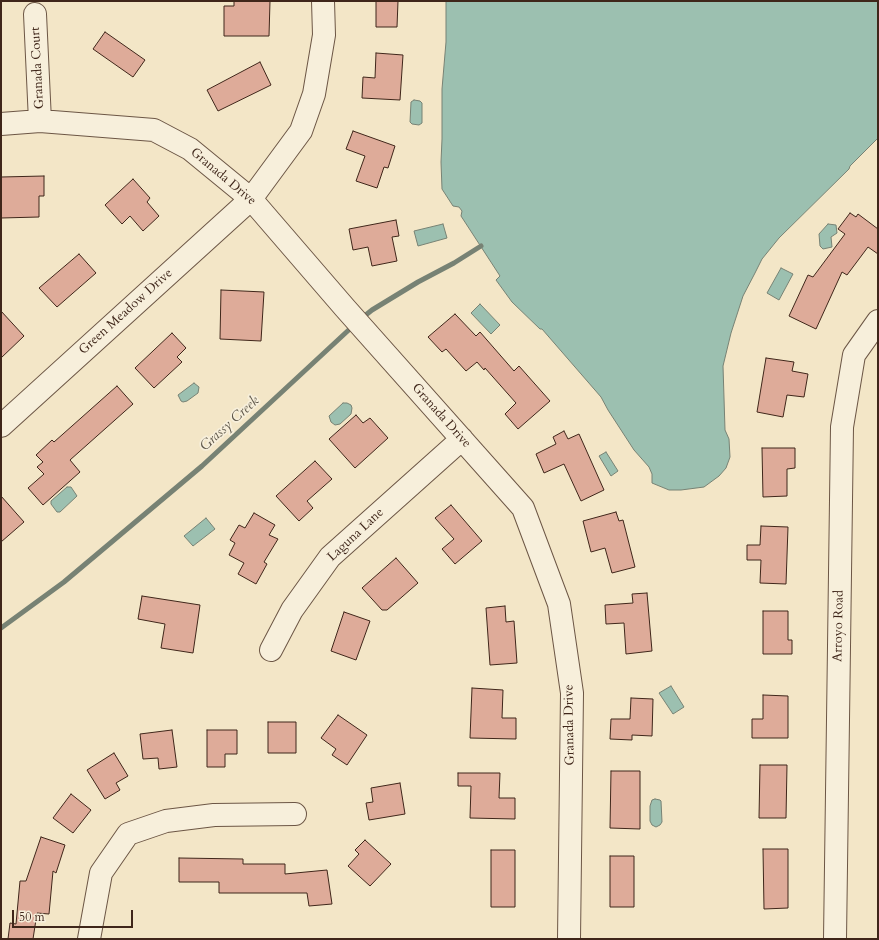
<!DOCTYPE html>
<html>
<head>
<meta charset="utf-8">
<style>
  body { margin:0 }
  #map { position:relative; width:879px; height:940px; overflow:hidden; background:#f3e6c7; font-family:Cardo,serif }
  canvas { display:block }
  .frame { position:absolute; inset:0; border:2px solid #3f261a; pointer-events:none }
  .scale { position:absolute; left:12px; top:910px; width:121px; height:18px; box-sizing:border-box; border:2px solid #3f261a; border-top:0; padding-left:5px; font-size:12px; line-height:14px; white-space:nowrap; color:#3f261a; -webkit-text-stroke:3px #f7efdb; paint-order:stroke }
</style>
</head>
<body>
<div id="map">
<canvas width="879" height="940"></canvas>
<div class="frame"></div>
<div class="scale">50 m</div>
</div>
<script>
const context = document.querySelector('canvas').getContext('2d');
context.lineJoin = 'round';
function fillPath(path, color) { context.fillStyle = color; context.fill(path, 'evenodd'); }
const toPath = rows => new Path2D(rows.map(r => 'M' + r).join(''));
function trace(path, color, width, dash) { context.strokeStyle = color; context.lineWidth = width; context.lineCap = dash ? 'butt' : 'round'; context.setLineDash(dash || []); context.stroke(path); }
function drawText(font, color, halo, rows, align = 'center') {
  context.font = font + ' Cardo,serif'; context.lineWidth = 3.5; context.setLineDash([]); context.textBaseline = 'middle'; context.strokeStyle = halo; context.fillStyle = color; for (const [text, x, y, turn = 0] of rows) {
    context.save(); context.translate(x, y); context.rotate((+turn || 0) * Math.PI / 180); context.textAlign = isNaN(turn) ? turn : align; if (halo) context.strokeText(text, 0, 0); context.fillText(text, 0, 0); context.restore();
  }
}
const water = toPath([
  [446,1,878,1,878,138,850,166,849,169,779,238,762,259,755,273,743,296,731,333,723,366,725,430,729,439,730,457,726,468,719,476,704,487,681,490,669,490,652,483,652,474,649,467,634,450,608,410,601,397,542,329,540,329,512,302,496,280,500,276,461,216,462,211,459,207,453,206,442,189,441,162,442,139,442,89,446,42,446,1],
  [414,100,420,101,422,103,422,123,419,125,412,124,410,122,411,102,414,100],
  [443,224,447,238,418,246,414,231,443,224],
  [828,224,836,225,837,233,831,237,832,247,823,249,820,246,819,234,828,224],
  [781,268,793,274,779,300,767,293,781,268],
  [480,304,500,325,491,334,471,313,480,304],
  [194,383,199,387,198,393,187,401,183,402,181,401,178,395,194,383],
  [343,403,347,403,351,405,352,408,351,414,340,424,335,425,331,422,329,416,343,403],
  [606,452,618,471,611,476,599,456,606,452],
  [67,487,71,487,77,496,60,512,57,512,51,504,51,501,67,487],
  [206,518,215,529,193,546,184,536,206,518],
  [671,686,684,707,673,714,659,693,671,686],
  [655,799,660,800,661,801,662,822,660,825,656,827,652,825,650,821,650,806,652,800,655,799]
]);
const stream = toPath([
  [362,318,372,310,418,282,454,263,481,246],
  [1,628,64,582,202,466,353,326]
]);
const building = toPath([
  [234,1,270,1,269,36,224,36,224,6,234,6,234,1],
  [376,1,398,1,397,27,376,27,376,1],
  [105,32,145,60,133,77,93,49,105,32],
  [376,53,403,55,400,100,362,98,363,77,375,78,376,53],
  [260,62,271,85,218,111,207,90,260,62],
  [353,131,395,146,388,168,384,167,377,188,356,181,365,156,346,149,353,131],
  [44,176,44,196,39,196,39,217,1,218,1,177,44,176],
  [133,179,150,198,147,202,159,216,143,231,130,216,122,224,105,205,133,179],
  [850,213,856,217,858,214,878,229,878,254,868,247,847,275,842,272,816,329,789,316,808,275,813,277,845,234,838,229,850,213],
  [396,220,399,236,392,237,397,261,372,266,368,247,353,250,349,229,396,220],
  [79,254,96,273,57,307,39,288,79,254],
  [221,290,264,292,261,341,220,339,221,290],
  [1,311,24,336,1,358,1,311],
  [455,314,476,336,480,332,514,371,519,366,550,401,518,429,505,414,516,403,485,368,484,370,477,362,466,371,446,349,442,352,428,337,455,314],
  [172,333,186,348,177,357,182,362,154,388,135,368,172,333],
  [766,358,794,362,792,371,808,374,804,397,787,395,783,417,757,412,766,358],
  [117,386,133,404,70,460,80,472,43,505,28,488,44,474,37,467,43,462,36,455,52,440,54,442,117,386],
  [356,415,363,423,370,418,388,438,355,468,329,439,356,415],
  [564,431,568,439,579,434,604,490,581,501,564,464,544,473,536,454,556,444,553,437,564,431],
  [762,448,795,448,795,468,787,469,787,496,763,497,762,448],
  [315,461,332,479,307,501,313,508,299,521,276,496,315,461],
  [1,496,24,522,1,542,1,496],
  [451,505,482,541,455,564,442,549,454,539,435,518,451,505],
  [616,512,619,521,623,520,635,567,612,573,605,548,591,552,583,521,616,512],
  [254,513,275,525,269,535,278,539,264,562,267,564,256,584,238,574,244,563,229,555,235,543,230,540,239,525,245,528,254,513],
  [761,526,788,527,786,584,760,583,761,560,747,560,747,545,760,545,761,526],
  [396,558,418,583,387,610,382,610,362,588,396,558],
  [647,593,652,651,626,654,624,623,606,624,605,605,633,603,632,594,647,593],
  [142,596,200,605,193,653,161,648,165,624,138,619,142,596],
  [505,606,506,622,514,621,517,663,490,665,486,608,505,606],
  [763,611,788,611,788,640,792,640,792,654,763,654,763,611],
  [344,612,370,621,356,660,331,651,344,612],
  [472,688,503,690,502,718,516,718,516,739,470,738,472,688],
  [763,695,788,696,788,738,752,738,752,719,763,719,763,695],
  [631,698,653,699,652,736,632,735,632,740,610,739,611,719,630,719,631,698],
  [338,715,367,735,347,765,332,755,336,749,321,738,338,715],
  [268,722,296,722,296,753,268,753,268,722],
  [172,730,177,767,159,769,158,758,143,759,140,734,172,730],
  [207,730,237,730,237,754,225,754,225,767,207,767,207,730],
  [114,753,128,776,116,783,120,790,105,799,87,770,114,753],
  [760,765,787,765,786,818,759,818,760,765],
  [611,771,640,771,640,829,610,828,611,771],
  [458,773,500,773,499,798,515,798,515,819,470,818,471,786,458,786,458,773],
  [400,783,405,814,369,820,366,803,373,802,371,788,400,783],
  [71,794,91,810,73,833,53,818,71,794],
  [41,837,65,845,56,873,53,871,49,914,37,913,33,939,8,939,10,923,16,924,20,881,26,881,41,837],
  [365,840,391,864,370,886,348,866,359,854,355,850,365,840],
  [763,849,788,849,788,908,764,909,763,849],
  [491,850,515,850,515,907,491,907,491,850],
  [610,856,634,856,634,907,610,907,610,856],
  [179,858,243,859,243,864,285,864,285,874,327,870,332,904,309,906,307,893,219,893,219,882,179,882,179,858]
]);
const minor = toPath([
  [35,14,40,121],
  [1,124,40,121,154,130,190,149,251,199,345,308,523,508,559,604,572,693,569,939],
  [1,426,251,199,301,131,314,94,324,35,323,1],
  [271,650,292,610,330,557,462,439],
  [89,939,101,873,128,834,166,821,214,815,295,814],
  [835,939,842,427,854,355,878,321]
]);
const streetNames = [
  ["Granada Court",38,68,-93],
  ["Granada Drive",223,177,40],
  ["Green Meadow Drive",126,312,-42],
  ["Granada Drive",441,416,48],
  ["Laguna Lane",356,535,-43],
  ["Arroyo Road",839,626,-89],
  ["Granada Drive",570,725,-91]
];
const waterNames = [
  ["Grassy Creek",230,424,-42]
];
fillPath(water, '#9cc0b0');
trace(water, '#778274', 1);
trace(stream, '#778274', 5);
fillPath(building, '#deab99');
trace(building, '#3f261a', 1);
trace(minor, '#6c5645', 24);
trace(minor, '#f7efdb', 22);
drawText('13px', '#3f261a', '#f7efdb', streetNames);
drawText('italic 14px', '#5b5447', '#f7efdb', waterNames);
</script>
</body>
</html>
